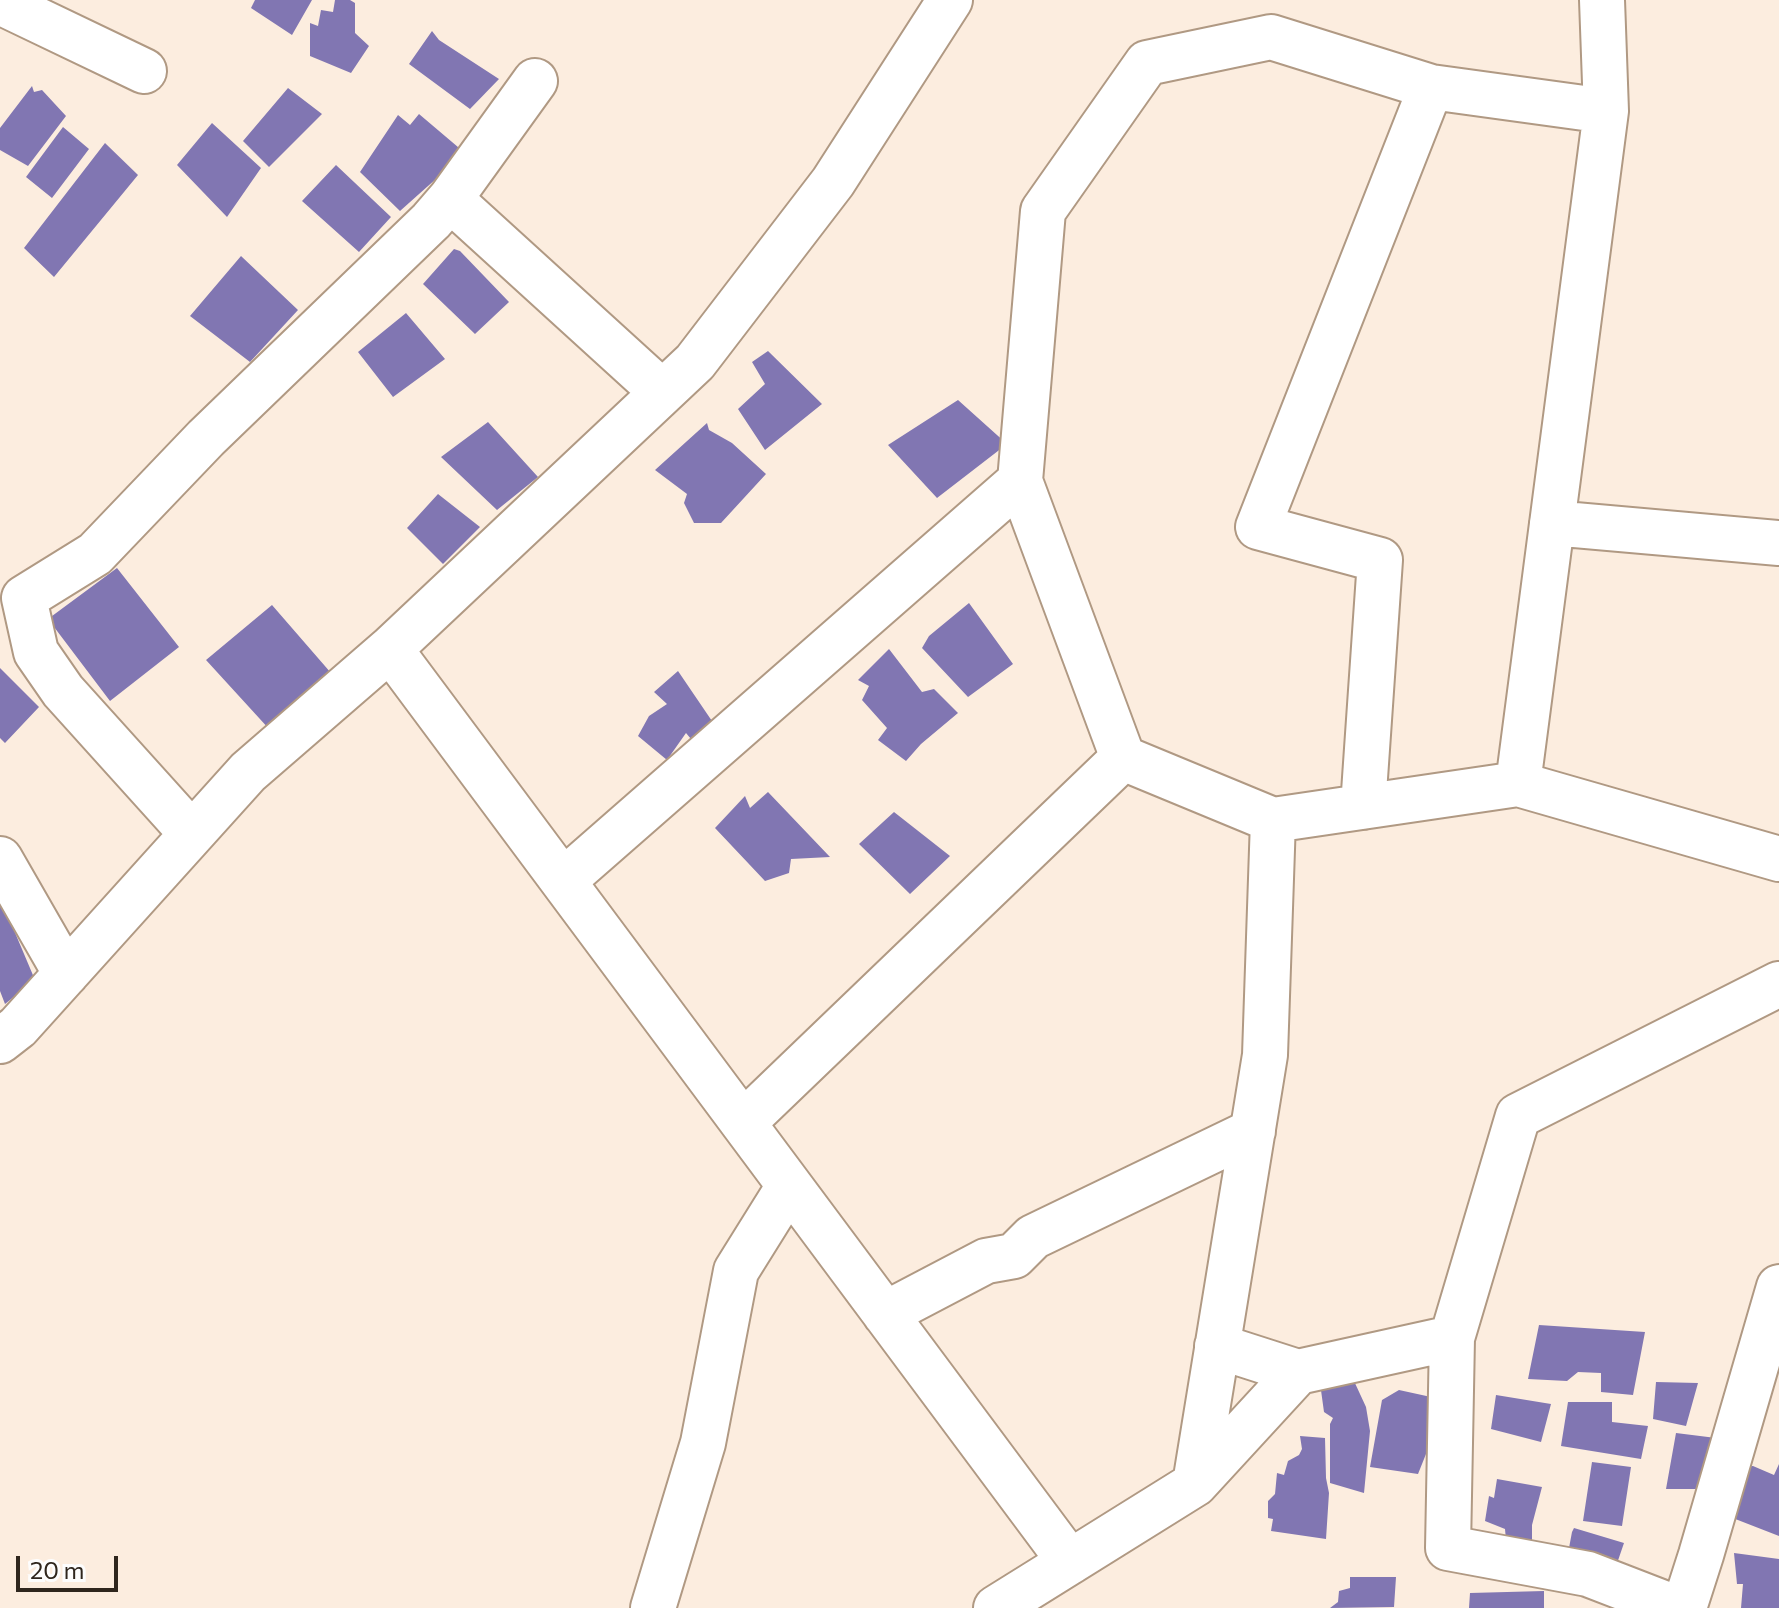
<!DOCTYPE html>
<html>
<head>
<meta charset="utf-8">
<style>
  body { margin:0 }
  #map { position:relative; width:1779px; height:1608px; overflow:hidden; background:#fceddf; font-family:Commissioner,sans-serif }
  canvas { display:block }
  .scale { position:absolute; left:16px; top:1556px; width:102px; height:36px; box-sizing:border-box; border:4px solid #2f261d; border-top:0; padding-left:10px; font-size:24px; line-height:28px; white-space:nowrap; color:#2f261d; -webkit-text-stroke:6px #fdfdfd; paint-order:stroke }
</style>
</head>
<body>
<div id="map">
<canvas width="1779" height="1608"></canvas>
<div class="scale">20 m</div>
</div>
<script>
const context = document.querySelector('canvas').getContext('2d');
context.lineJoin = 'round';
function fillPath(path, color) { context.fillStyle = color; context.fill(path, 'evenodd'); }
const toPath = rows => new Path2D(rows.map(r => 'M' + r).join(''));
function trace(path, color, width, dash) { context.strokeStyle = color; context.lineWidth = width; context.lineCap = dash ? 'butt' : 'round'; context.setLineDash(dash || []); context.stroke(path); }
const building = toPath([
  [255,0,312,0,292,35,251,8],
  [335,0,350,0,355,3,355,33,369,46,351,73,310,56,310,23,318,26,321,10,333,12],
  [432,31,439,40,499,79,470,109,409,64],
  [32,86,34,92,42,90,66,116,28,166,0,150,0,128],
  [288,88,322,114,269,167,243,141],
  [419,114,465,153,400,211,360,172,398,115,410,125],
  [212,123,261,168,227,217,177,165],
  [63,127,89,149,52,198,26,177],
  [105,143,138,175,54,277,24,248],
  [336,165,391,217,359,252,302,201],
  [454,249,460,251,509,302,475,334,423,284],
  [241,256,298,310,250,362,190,316],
  [406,313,445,359,393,397,358,352],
  [768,351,822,404,765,450,738,409,765,384,752,362],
  [958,400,1007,444,937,498,888,445],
  [488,422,538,477,497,510,441,457],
  [707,423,709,430,732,443,766,474,721,523,694,523,684,503,687,494,655,470],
  [438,494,480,527,443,564,407,528],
  [117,568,179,647,110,701,48,619],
  [969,603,1013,664,968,697,922,648,929,636],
  [272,605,331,673,270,730,206,660],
  [889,649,922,692,934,689,958,713,921,744,906,761,878,740,887,728,862,700,869,686,858,680],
  [0,668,39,707,5,743,0,738],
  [678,671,714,724,696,745,686,733,667,760,638,736,649,716,667,704,654,692],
  [768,792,830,857,791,859,789,873,765,881,715,828,745,796,750,808],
  [894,812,950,856,910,894,859,844],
  [0,897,35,980,5,1004,0,991],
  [1539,1325,1645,1332,1633,1395,1601,1392,1601,1373,1578,1372,1567,1381,1528,1379],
  [1354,1381,1366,1407,1370,1431,1364,1493,1330,1483,1330,1424,1333,1418,1324,1412,1320,1383],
  [1656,1382,1698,1383,1686,1426,1653,1419],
  [1399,1390,1431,1397,1446,1450,1426,1454,1418,1474,1370,1467,1382,1400],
  [1496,1395,1551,1404,1541,1442,1491,1429],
  [1568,1402,1612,1402,1612,1422,1648,1426,1641,1459,1561,1446],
  [1676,1433,1724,1439,1713,1489,1666,1489],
  [1300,1436,1325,1438,1326,1478,1329,1493,1326,1539,1271,1531,1273,1519,1268,1518,1268,1501,1275,1494,1277,1473,1284,1475,1288,1461,1299,1455,1302,1449],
  [1592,1462,1631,1467,1622,1526,1583,1521],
  [1779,1464,1779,1536,1725,1515,1742,1467,1753,1466,1774,1475],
  [1497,1479,1542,1487,1532,1525,1532,1544,1506,1540,1505,1529,1485,1521,1489,1496,1494,1498],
  [1574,1528,1624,1543,1612,1578,1566,1564,1572,1532],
  [1734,1553,1779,1559,1779,1608,1741,1608,1743,1584,1737,1584],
  [1350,1577,1396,1577,1394,1607,1330,1608,1338,1602,1339,1591,1350,1588],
  [1544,1591,1544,1608,1469,1608,1470,1593]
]);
const minor = toPath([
  [950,0,833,182,695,362,390,649,1070,1562],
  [1602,0,1606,111,1518,784,1779,859],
  [0,2,144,71],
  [450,199,662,392],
  [1552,523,1779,543],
  [24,598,95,554,206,438,431,221,450,199,535,81],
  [24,598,36,652,63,691,192,834],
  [1363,807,1380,560,1258,527,1431,87,1606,111],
  [1273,820,1123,758,1020,481,1043,211,1147,63,1271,37,1431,87],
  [0,859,66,974],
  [563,881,1020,481],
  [0,1041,18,1027,248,772,390,649],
  [743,1123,1123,758],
  [885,1314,986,1261,1014,1256,1033,1237,1253,1131],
  [1452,1338,1518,1116,1779,984],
  [1217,1346,1298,1372],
  [1195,1484,1265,1055,1273,820,1518,784],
  [653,1608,703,1443,736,1271,789,1186],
  [996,1608,1195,1484,1298,1372,1452,1338,1448,1548,1588,1574,1676,1608],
  [1684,1608,1701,1555,1779,1287]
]);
fillPath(building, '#8176b2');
trace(minor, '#b09983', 48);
trace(minor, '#fff', 44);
</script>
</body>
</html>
